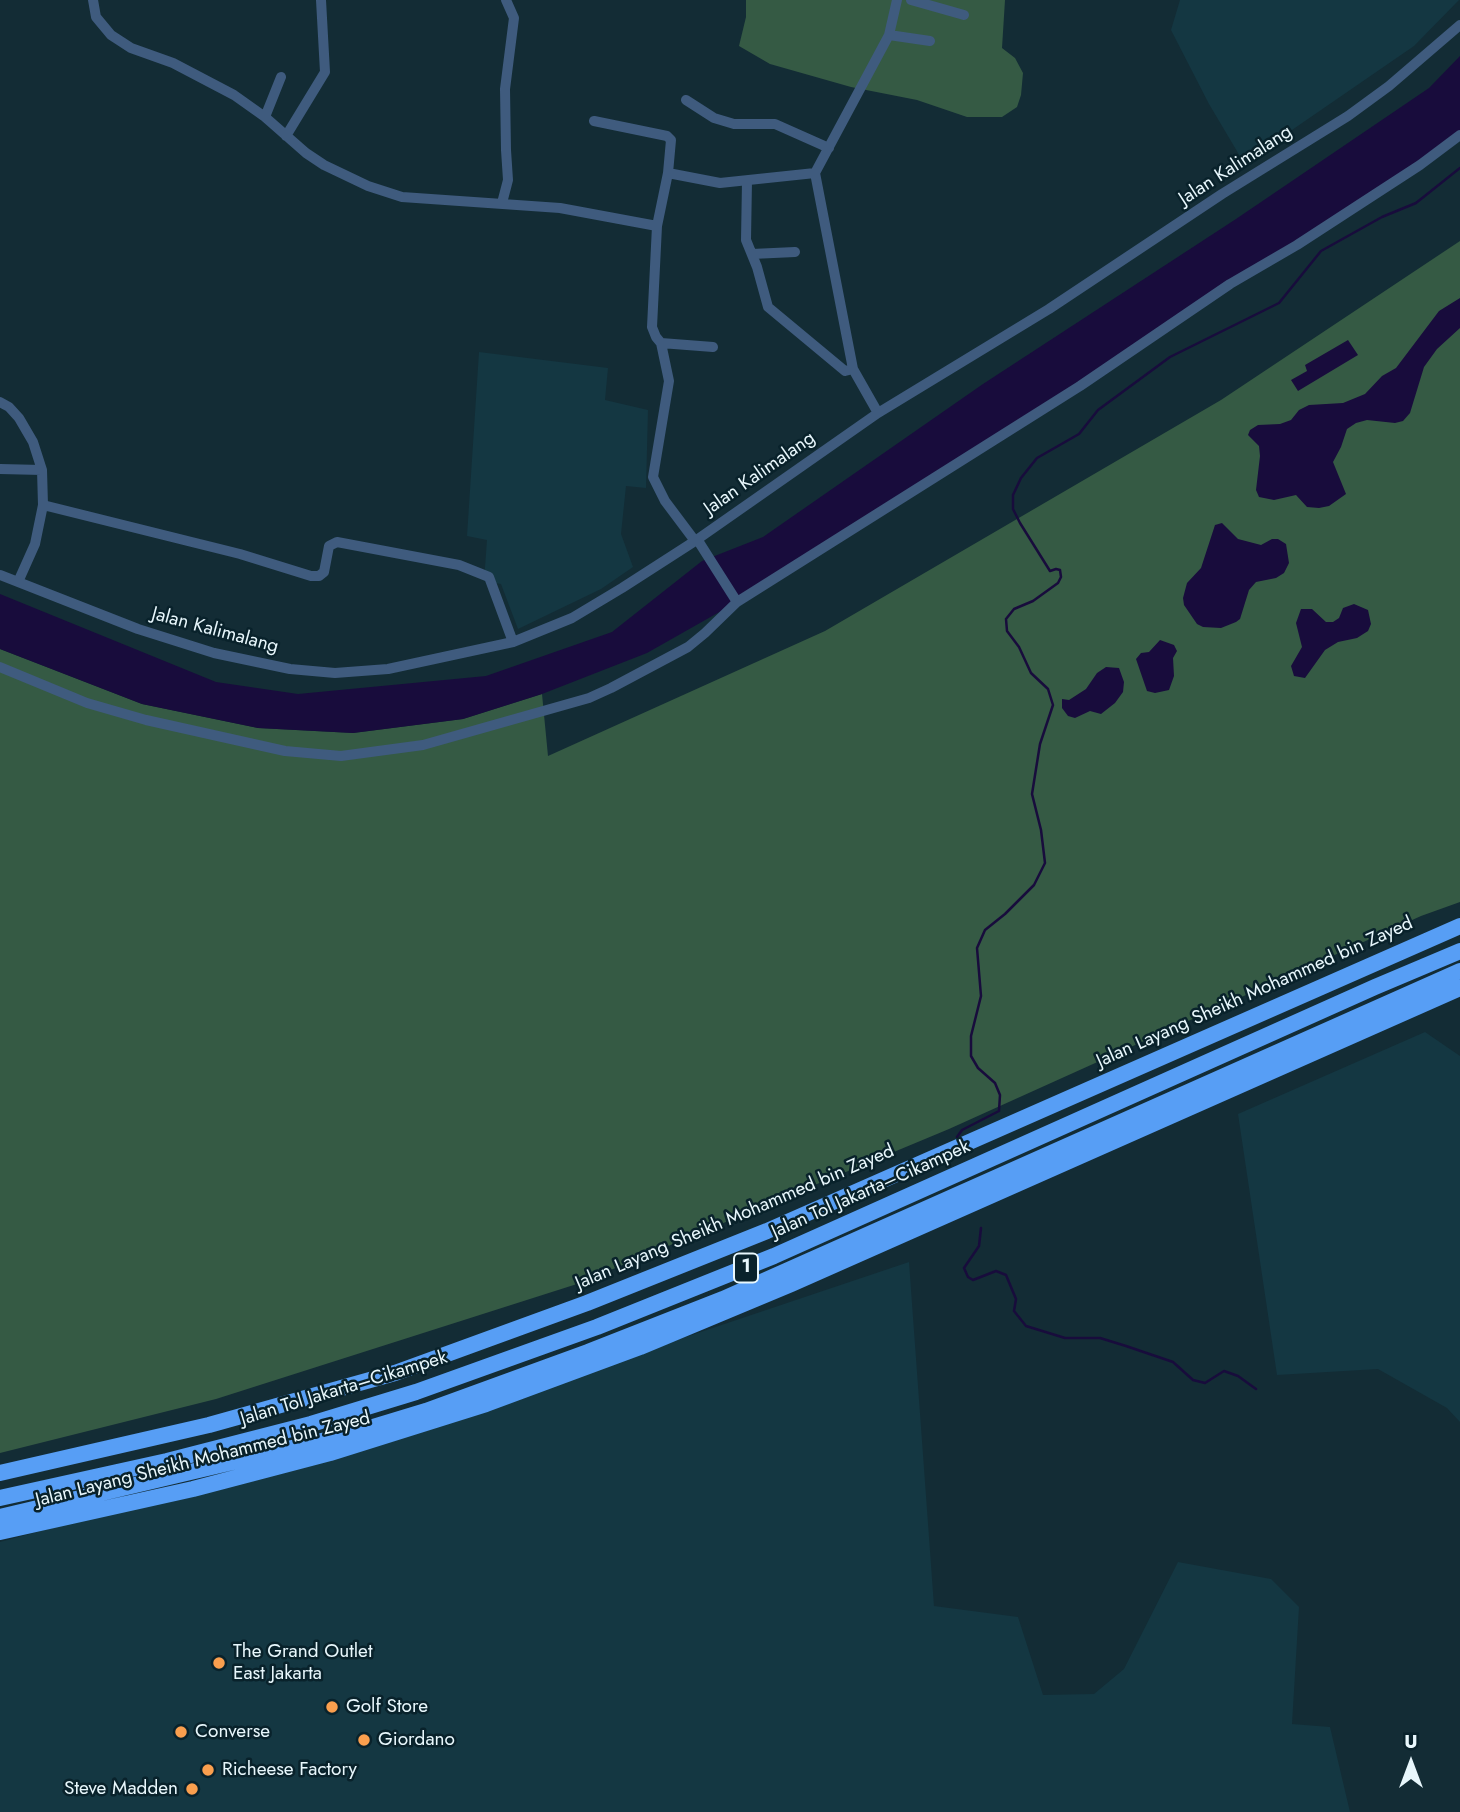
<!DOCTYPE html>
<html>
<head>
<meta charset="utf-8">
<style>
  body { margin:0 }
  #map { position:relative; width:1460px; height:1812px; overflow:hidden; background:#132c35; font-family:Jost,sans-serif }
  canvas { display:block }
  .north { position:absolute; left:1376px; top:1728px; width:70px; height:70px; -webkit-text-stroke:5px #09222b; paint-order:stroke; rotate:0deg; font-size:19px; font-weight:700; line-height:28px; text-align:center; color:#e8f7fc }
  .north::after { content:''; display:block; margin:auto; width:24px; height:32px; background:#e8f7fc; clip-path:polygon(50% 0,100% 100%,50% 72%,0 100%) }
</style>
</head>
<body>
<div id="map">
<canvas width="1460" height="1812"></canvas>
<div class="north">U</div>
</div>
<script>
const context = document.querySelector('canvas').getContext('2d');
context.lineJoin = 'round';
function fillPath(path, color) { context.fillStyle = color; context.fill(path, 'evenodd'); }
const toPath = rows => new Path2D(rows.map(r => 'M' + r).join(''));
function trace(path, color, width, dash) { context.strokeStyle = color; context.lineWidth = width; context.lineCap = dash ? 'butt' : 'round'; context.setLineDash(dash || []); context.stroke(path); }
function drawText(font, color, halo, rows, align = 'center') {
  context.font = font + ' Jost,sans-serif'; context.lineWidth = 5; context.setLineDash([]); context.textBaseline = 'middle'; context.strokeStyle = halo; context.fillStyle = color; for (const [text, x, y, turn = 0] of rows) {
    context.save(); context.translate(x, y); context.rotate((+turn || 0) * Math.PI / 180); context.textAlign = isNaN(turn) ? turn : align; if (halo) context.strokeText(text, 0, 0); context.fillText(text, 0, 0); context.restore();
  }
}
const built = toPath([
  [1180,0,1459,0,1414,46,1244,163,1209,104,1171,30],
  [479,352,608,368,605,400,648,410,646,488,626,486,621,534,633,567,601,589,518,629,501,584,484,581,487,540,467,536],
  [1425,1032,1460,1056,1460,1422,1447,1408,1378,1369,1277,1375,1238,1114],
  [909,1262,934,1606,1018,1617,1043,1695,1094,1694,1124,1669,1178,1562,1271,1579,1299,1607,1292,1724,1330,1727,1350,1812,0,1812,0,1542,152,1501,546,1384]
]);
const green = toPath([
  [746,0,1005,0,1002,48,1015,58,1023,73,1021,95,1017,107,1002,117,967,117,917,100,851,87,770,64,739,46,746,17],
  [1460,241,1460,902,1421,916,949,1129,577,1284,216,1399,0,1453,0,649,142,704,258,728,353,733,463,719,542,694,548,756,825,631,1221,400]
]);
const water = toPath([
  [1460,56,1460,135,737,602,647,653,542,694,463,719,353,733,258,728,142,704,0,649,0,594,216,682,298,694,486,676,612,632,702,561,763,537,983,384,1236,219,1429,88],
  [1460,298,1460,328,1437,349,1424,367,1410,413,1403,421,1395,423,1367,420,1356,423,1347,429,1341,447,1333,462,1346,494,1329,506,1319,508,1307,507,1296,495,1274,500,1259,497,1256,490,1260,456,1259,446,1248,435,1250,430,1258,425,1280,424,1291,420,1299,410,1309,405,1343,403,1365,394,1382,376,1396,368,1439,311],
  [1348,340,1358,355,1298,391,1291,380,1307,371,1305,365],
  [1222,523,1238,539,1261,545,1272,539,1278,539,1286,544,1289,563,1284,573,1276,578,1256,582,1249,590,1240,619,1236,622,1221,628,1203,627,1197,624,1184,605,1183,598,1187,583,1201,568,1215,525],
  [1354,604,1368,610,1371,624,1368,631,1357,638,1338,642,1325,650,1305,678,1294,676,1291,666,1302,647,1296,623,1301,609,1312,609,1326,622,1333,622,1339,618,1343,608],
  [1160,640,1174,645,1177,651,1173,658,1174,676,1169,690,1155,693,1147,691,1136,659,1141,653,1149,652],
  [1106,667,1119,668,1124,682,1123,692,1115,703,1101,714,1090,711,1075,718,1068,716,1062,708,1062,699,1069,700,1086,689,1097,673]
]);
const stream = toPath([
  [957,1137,962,1130,999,1111,1000,1095,995,1083,978,1068,971,1056,971,1036,981,996,977,948,985,930,1005,914,1034,885,1045,863,1041,830,1032,794,1040,744,1053,705,1048,689,1031,673,1019,647,1007,631,1006,619,1014,609,1033,601,1058,583,1061,577,1060,570,1056,569,1050,571,1020,523,1013,509,1013,495,1021,478,1037,458,1079,434,1098,410,1170,357,1279,303,1321,251,1382,217,1416,203,1460,168],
  [981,1228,979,1246,964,1268,968,1277,973,1280,996,1271,1006,1275,1016,1299,1014,1311,1026,1326,1065,1338,1100,1338,1126,1346,1173,1362,1193,1380,1205,1383,1224,1371,1238,1376,1256,1389]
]);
const minor = toPath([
  [93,0,96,17,111,35,131,48,173,63,234,95,265,117,306,153,324,165,368,186,402,197,560,208,657,226],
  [911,0,964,15],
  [889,35,930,41],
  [686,100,714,118,734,124,775,124,829,148],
  [265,117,281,77],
  [594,121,667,136,671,140,668,173],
  [286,136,325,72,321,0],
  [815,173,853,369,878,413],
  [747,181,746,240,757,267,768,307,845,371,853,369],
  [502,203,508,180,506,150,505,89,514,18,506,0],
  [752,254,795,252],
  [661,343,713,347],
  [0,402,9,407,19,418,33,442,42,470,43,505,35,544,18,582],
  [0,469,42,470],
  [43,505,240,554,311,576,319,576,324,572,329,546,337,542,459,565,489,577,513,642],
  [697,539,737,602],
  [695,541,665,501,653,477,669,381,661,343,656,337,652,327,657,226,668,173,720,183,815,173,889,35,897,0],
  [0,575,138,629,214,653,290,669,335,673,388,669,513,642,572,618,622,588,695,541,878,413,1049,309,1222,194,1348,116,1389,86,1460,25],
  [0,667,87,703,146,720,285,751,341,756,423,745,589,698,611,688,688,647,705,633,737,602,1080,386,1230,284,1297,245,1420,165,1460,135]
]);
const highway = toPath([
  [0,1473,209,1425,395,1373,587,1303,767,1231,1460,926],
  [0,1498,167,1461,311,1424,416,1392,597,1327,774,1256,1375,987,1460,951],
  [0,1517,347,1435,426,1411,588,1352,723,1299,1460,971],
  [0,1532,193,1489,330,1453,486,1404,640,1347,791,1284,1460,988]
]);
const markers = [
  [219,1663,7,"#fa9f4e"],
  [332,1707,7,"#fa9f4e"],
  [181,1732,7,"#fa9f4e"],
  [364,1740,7,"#fa9f4e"],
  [208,1770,7,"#fa9f4e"],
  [192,1789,7,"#fa9f4e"]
];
const shields = [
  [746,1268,24]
];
const shieldNames = [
  ["1",746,1268]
];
const streetNames = [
  ["Jalan Kalimalang",1236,166,-33],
  ["Jalan Kalimalang",760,474,-35],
  ["Jalan Kalimalang",215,631,15],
  ["Jalan Layang Sheikh Mohammed bin Zayed",1255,993,-24],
  ["Jalan Tol Jakarta–Cikampek",871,1190,-24],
  ["Jalan Layang Sheikh Mohammed bin Zayed",735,1218,-23],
  ["Jalan Tol Jakarta–Cikampek",344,1389,-17],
  ["Jalan Layang Sheikh Mohammed bin Zayed",203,1460,-14]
];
const poiNames = [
  ["The Grand Outlet",233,1652],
  ["East Jakarta",233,1674],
  ["Golf Store",346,1707],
  ["Converse",195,1732],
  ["Giordano",378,1740],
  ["Richeese Factory",222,1770],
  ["Steve Madden",178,1789,"right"]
];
fillPath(built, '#143742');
fillPath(green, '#355a44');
fillPath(water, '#180c3c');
trace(stream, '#180c3c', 2.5);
trace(minor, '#3f5b7e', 10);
trace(highway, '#579ef5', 16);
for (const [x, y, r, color] of markers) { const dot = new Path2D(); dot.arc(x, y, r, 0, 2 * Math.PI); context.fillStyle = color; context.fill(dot); trace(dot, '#09222b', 2.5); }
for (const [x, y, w] of shields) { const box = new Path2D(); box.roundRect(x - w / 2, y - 14.5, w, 29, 5); context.fillStyle = '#09222b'; context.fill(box); trace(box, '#e8f7fc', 2); }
drawText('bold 18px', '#e8f7fc', null, shieldNames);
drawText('19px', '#e8f7fc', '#09222b', streetNames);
drawText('19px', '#e8f7fc', '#09222b', poiNames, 'left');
</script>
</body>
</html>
